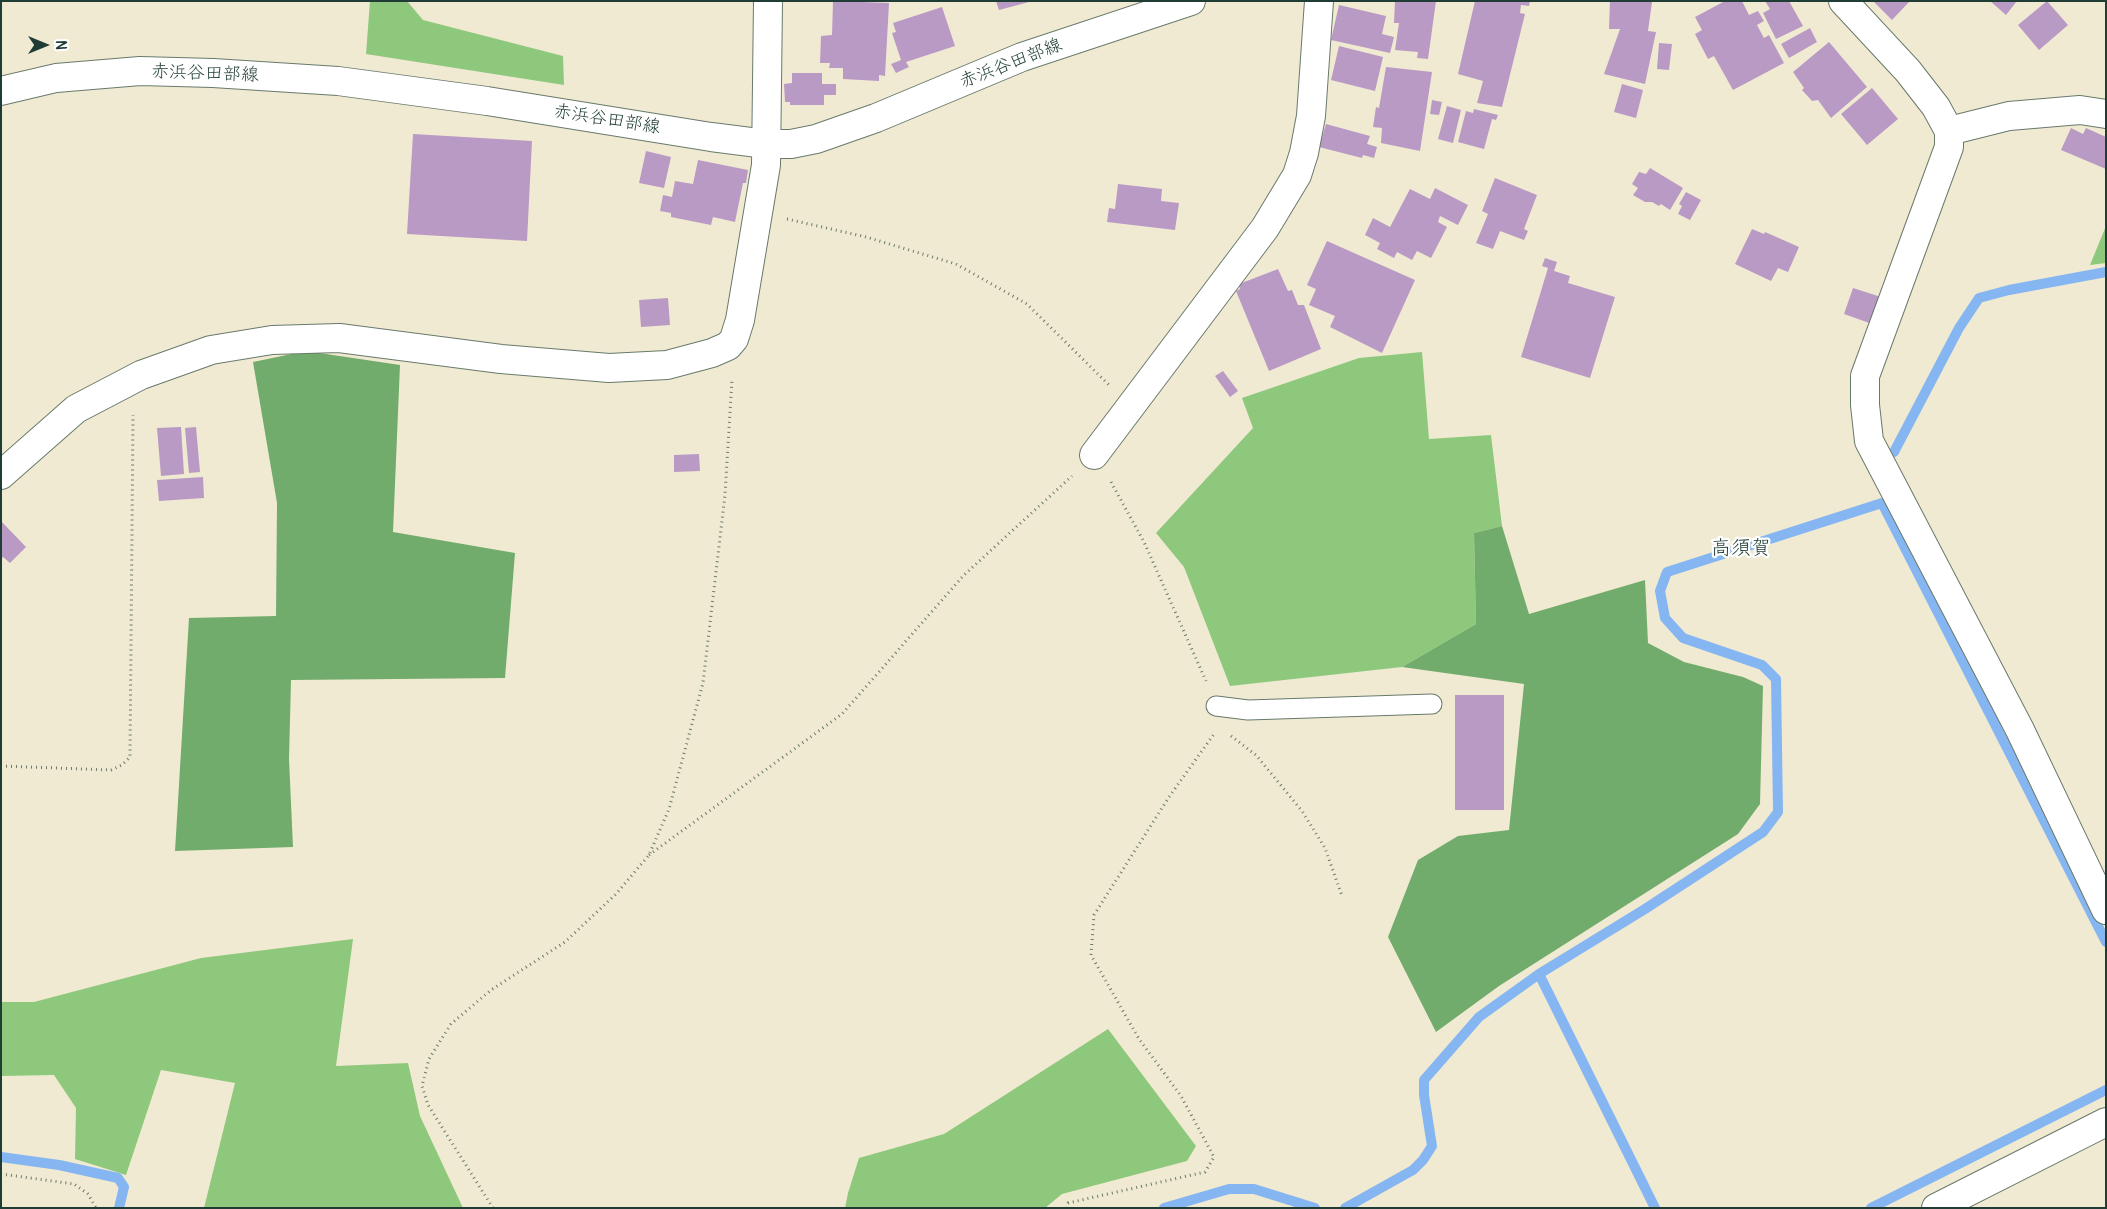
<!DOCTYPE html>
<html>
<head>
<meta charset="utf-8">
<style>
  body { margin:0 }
  #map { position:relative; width:2107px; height:1209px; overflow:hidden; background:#f1ead2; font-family:Pangolin,sans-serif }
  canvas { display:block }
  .frame { position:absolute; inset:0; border:2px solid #1f3d34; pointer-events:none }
  .north { position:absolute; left:20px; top:20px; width:50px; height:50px; -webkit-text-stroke:4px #fff; paint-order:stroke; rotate:90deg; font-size:14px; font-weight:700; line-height:20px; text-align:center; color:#1f3d34 }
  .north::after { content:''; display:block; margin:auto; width:18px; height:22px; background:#1f3d34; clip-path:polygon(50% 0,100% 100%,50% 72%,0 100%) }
</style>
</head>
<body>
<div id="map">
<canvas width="2107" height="1209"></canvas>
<div class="frame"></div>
<div class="north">N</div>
</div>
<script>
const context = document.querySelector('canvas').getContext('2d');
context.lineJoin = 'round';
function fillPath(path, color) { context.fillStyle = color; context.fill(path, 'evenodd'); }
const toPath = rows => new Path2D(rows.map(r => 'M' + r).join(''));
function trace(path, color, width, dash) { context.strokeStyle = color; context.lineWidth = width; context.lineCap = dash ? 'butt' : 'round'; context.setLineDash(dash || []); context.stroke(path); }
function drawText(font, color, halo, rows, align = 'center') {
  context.font = font + ' Pangolin,"Klee One",sans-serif'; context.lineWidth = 4.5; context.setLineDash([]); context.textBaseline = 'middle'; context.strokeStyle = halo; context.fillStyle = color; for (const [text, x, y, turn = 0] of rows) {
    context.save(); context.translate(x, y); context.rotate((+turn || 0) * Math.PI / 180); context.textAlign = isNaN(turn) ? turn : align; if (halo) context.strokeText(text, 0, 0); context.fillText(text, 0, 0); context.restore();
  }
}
const green = toPath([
  [370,1,407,1,423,20,563,56,564,85,366,54],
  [2106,226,2106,263,2090,265],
  [1422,352,1429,439,1491,435,1502,526,1474,533,1476,624,1402,667,1230,686,1184,567,1156,533,1253,428,1242,398,1359,358],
  [353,939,336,1066,408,1063,420,1116,463,1208,204,1208,235,1083,161,1070,126,1175,75,1159,76,1108,54,1075,1,1076,1,1002,34,1002,201,958],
  [1108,1029,1196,1146,1187,1161,1062,1194,1045,1208,845,1208,848,1193,859,1158,944,1134]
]);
const forest = toPath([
  [306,351,400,365,393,532,515,553,505,678,291,680,289,759,293,847,175,851,189,618,276,616,277,503,253,362],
  [1502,526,1529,614,1645,580,1648,643,1684,662,1743,677,1763,686,1760,804,1738,834,1499,986,1436,1032,1388,937,1418,860,1458,836,1509,830,1524,684,1402,667,1476,624,1474,533]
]);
const stream = toPath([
  [1894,452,1959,328,1979,298,2009,290,2106,272],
  [1539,974,1655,1208],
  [1,1157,59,1165,118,1178,124,1187,119,1208],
  [1164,1208,1229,1189,1254,1189,1315,1208],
  [1345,1208,1413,1170,1423,1160,1432,1146,1424,1095,1424,1080,1479,1017,1539,974,1645,909,1763,832,1778,812,1776,679,1762,665,1683,638,1665,618,1660,591,1667,572,1882,503,2106,942],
  [1871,1208,2106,1090]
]);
const building = toPath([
  [833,1,889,3,885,76,879,75,879,81,843,79,843,68,829,68,830,63,820,63,821,36,832,35],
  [996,1,1029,1,1029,2,999,10],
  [1395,1,1436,1,1428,59,1417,58,1418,52,1395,50,1399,23,1394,23],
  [1475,1,1530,1,1529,6,1521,5,1520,13,1525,14,1502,107,1477,103,1483,81,1458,74],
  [1610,1,1652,2,1648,31,1656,32,1645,84,1604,74,1620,29,1609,29],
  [1725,1,1742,1,1749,15,1758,11,1764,21,1757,25,1764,38,1769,35,1784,63,1733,90,1714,56,1708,59,1695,34,1702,30,1695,17],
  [1765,1,1789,1,1803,26,1776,39,1763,13,1770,9],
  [1873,1,1910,1,1892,20],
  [1990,1,2017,1,2006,15],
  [2047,1,2068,25,2039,50,2018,25],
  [1339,5,1386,16,1382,34,1394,37,1390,53,1331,40],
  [942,7,955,46,906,62,909,67,896,73,891,64,901,60,892,33,896,32,893,23],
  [1810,28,1817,42,1789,58,1781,44],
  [1829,42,1867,87,1831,118,1818,100,1812,101,1802,90,1804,88,1793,72],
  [1659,43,1672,44,1669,70,1657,69],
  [1339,46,1383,57,1375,91,1331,80],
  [1386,67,1432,72,1420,151,1381,143,1382,128,1373,127,1376,107,1379,108],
  [792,73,822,73,822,84,836,84,836,95,824,95,824,105,790,105,790,102,785,102,784,84,792,83],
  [1622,84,1643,90,1636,118,1614,112],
  [1872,88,1898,119,1867,145,1841,114],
  [1432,100,1442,102,1439,115,1430,114],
  [1447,106,1461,110,1453,143,1438,139],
  [1474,109,1498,115,1496,120,1492,119,1484,149,1458,142,1466,111,1473,113],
  [1326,124,1370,136,1367,144,1377,147,1374,158,1363,155,1362,158,1319,147],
  [2071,128,2083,134,2086,128,2106,137,2106,169,2061,150],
  [413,134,532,141,527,241,407,234],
  [646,151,671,157,664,188,639,183],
  [698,160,748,170,746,183,743,183,735,222,713,217,711,225,671,217,671,213,660,211,663,195,672,197,675,181,693,184],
  [1650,168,1683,188,1670,210,1661,204,1659,206,1652,202,1645,202,1633,195,1638,188,1632,184,1639,172,1646,174],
  [1495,178,1537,195,1524,229,1528,231,1524,240,1500,231,1493,249,1476,243,1488,214,1482,211],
  [1118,184,1162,189,1161,201,1179,203,1175,230,1107,222,1109,208,1115,209],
  [1435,188,1468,205,1458,225,1440,216,1438,222,1447,227,1431,258,1417,251,1412,260,1397,252,1394,258,1377,249,1380,243,1365,235,1373,218,1390,227,1410,189,1430,199],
  [1686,192,1701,200,1690,220,1678,214,1682,206,1679,204],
  [1752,229,1764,234,1765,232,1799,247,1788,272,1778,268,1771,281,1735,264],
  [1327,241,1415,280,1382,353,1330,327,1335,316,1309,305,1316,289,1307,285],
  [1545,258,1557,262,1554,271,1570,276,1568,283,1615,297,1590,378,1521,357,1548,268,1542,266],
  [1278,269,1288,291,1292,290,1298,305,1304,305,1321,349,1269,371,1236,291,1240,289,1239,284],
  [1853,288,1881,297,1872,324,1844,314],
  [668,298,670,325,641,327,639,300],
  [1223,371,1238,391,1230,397,1215,376],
  [181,427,184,474,161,476,157,428],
  [196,427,200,472,189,473,185,428],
  [699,454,700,471,674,472,674,455],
  [203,477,204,498,159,501,157,480],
  [1,521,26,547,10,563,3,557,1,559],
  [1455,695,1504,695,1504,810,1455,810]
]);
const path = toPath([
  [787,219,866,237,956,264,1027,304,1109,385],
  [1111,482,1144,542,1206,681],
  [1231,736,1256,755,1302,811,1325,848,1342,896],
  [1,766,111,770,122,765,130,757,133,415],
  [649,855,842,714,964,575,1072,476],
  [1,1174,74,1184,88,1194,96,1208],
  [493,1208,428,1105,422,1086,429,1059,451,1024,491,990,565,942,616,894,649,855,669,809,703,683,725,495,732,379],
  [1067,1208,1068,1203,1205,1172,1214,1157,1181,1096,1139,1039,1091,955,1094,915,1169,797,1214,734]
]);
const lane = toPath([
  [1216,706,1248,710,1432,704]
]);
const street = toPath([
  [1843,1,1908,71,1936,107,1949,131,1949,147,1865,376,1865,405,1869,441,2020,730,2106,910],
  [1949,131,2009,116,2080,110,2106,114],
  [1094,455,1265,228,1297,175,1304,153,1311,116,1319,1],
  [1,475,76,409,141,375,211,350,272,340,339,338,501,359,609,368,667,365,712,353,728,346,734,339,740,320,766,165,768,1],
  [1936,1208,2106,1122]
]);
const secondary = toPath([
  [1,91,56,78,140,71,213,73,338,81,487,101,711,137,766,144,791,144,816,139,876,118,1022,57,1191,1]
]);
const streetNames = [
  ["赤浜谷田部線",1011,64,-21],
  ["赤浜谷田部線",205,74,2],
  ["赤浜谷田部線",607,120,9]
];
const quarterNames = [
  ["高須賀",1741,549]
];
fillPath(green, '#8ec87c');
fillPath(forest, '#72ac6c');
trace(stream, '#86b6f1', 10);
fillPath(building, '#b99ac4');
trace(lane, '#687a6b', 21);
trace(street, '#687a6b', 30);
trace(secondary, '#687a6b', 30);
trace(path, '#687a6b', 3, [1, 4]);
trace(lane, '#fff', 19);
trace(street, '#fff', 28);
trace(secondary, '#fff', 28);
drawText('18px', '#1f3d34', '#fff', streetNames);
drawText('20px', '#1f3d34', '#fff', quarterNames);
</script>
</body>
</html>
